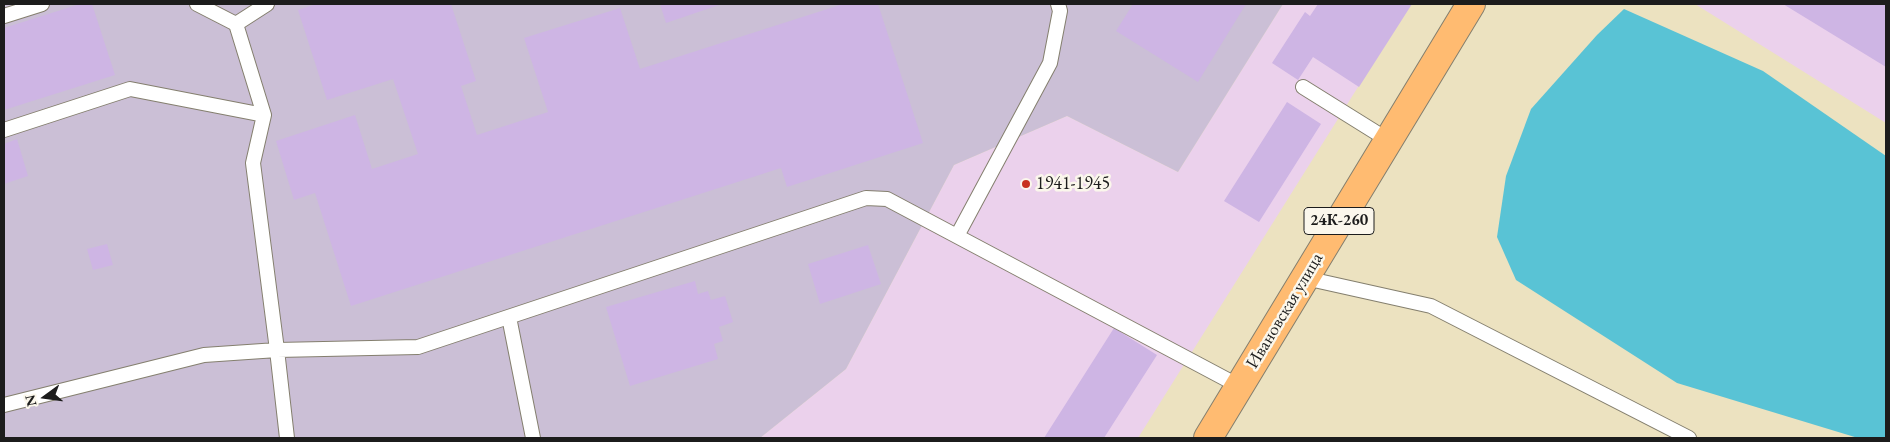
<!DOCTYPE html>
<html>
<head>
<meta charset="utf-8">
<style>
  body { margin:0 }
  #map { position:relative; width:1890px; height:442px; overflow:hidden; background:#ece2c0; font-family:"EB Garamond",serif }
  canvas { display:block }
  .frame { position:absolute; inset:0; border:5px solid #1c1c1c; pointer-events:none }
  .north { position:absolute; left:20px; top:372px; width:50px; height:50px; -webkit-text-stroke:4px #fbf7ec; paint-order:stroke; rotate:256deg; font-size:14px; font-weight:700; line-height:20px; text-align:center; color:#1c1c1c }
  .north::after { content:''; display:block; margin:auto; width:18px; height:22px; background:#1c1c1c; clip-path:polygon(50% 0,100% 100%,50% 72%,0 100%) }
</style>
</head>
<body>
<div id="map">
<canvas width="1890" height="442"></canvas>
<div class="frame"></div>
<div class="north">N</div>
</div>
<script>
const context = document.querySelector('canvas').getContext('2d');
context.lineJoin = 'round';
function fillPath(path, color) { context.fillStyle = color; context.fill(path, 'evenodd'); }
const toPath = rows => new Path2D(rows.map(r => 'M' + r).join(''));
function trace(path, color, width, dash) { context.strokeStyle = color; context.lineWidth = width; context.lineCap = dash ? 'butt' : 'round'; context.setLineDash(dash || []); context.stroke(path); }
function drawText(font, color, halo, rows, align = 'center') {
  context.font = font + ' "EB Garamond",serif'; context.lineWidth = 5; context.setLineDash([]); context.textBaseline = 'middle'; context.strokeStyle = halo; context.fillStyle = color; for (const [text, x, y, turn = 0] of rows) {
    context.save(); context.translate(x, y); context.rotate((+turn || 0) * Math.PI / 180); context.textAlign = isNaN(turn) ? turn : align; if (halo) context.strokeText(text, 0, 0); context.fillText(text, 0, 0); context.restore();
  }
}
const built = toPath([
  [1283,4,1410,4,1138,438,760,438,846,369,954,165,1067,116,1178,172],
  [1695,4,1886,4,1886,123]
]);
const industrial = toPath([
  [4,4,1283,4,1178,172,1067,116,954,165,846,369,760,438,4,438]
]);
const water = toPath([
  [1624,9,1763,71,1886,156,1886,438,1858,438,1677,383,1516,280,1497,237,1506,176,1531,109,1597,35]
]);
const building = toPath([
  [80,4,92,4,115,75,4,110,4,28],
  [316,4,451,4,476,81,461,86,477,135,548,112,524,38,620,8,640,69,843,4,878,4,923,143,787,187,781,168,351,306,315,193,294,200,276,141,355,115,372,169,418,154,393,79,327,100,298,10],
  [660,4,722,4,666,23],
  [1133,4,1246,4,1198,82,1116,31],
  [1318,4,1412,4,1359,87,1313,57,1298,80,1272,63,1305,12,1310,16],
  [1783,4,1886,4,1886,67],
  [1287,102,1321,124,1259,222,1224,201],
  [17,139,28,176,4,184,4,144],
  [107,244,113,265,93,270,87,249],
  [868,245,881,284,820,304,808,264],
  [695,281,698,294,708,291,711,300,725,296,733,322,719,327,723,341,714,344,718,359,630,386,606,307],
  [1114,328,1157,355,1104,438,1044,438]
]);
const service = toPath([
  [197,4,236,24,264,115,253,163,277,350,287,438],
  [4,16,42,4],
  [236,24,267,4],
  [1303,87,1388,140],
  [4,130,130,89,264,115],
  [957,236,1050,63,1060,11,1058,4],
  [1305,278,1431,306,1689,438],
  [509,317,533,438],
  [4,405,204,355,277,350,418,347,866,198,887,199,1239,386]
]);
const primary = toPath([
  [1208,438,1471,4]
]);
const markers = [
  [1026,184,5,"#c8321e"]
];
const shields = [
  [1339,221,70]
];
const shieldNames = [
  ["24К-260",1339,221]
];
const poiNames = [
  ["1941-1945",1036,184]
];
const streetNames = [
  ["Ивановская улица",1285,311,-59]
];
fillPath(built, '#ebd1ec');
fillPath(industrial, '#cbbfd6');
fillPath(water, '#59c3d5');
fillPath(building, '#ceb5e4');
trace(service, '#847f6e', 16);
trace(primary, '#847f6e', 30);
trace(service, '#fff', 14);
trace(primary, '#ffbb71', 28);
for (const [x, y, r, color] of markers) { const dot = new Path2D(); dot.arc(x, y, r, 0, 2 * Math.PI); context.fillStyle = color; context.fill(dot); trace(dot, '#fbf7ec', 2); }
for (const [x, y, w] of shields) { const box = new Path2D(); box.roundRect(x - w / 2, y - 13.5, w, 27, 4); context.fillStyle = '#fbf7ec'; context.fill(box); trace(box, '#1c1c1c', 1); }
drawText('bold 16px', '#1c1c1c', null, shieldNames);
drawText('18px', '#1c1c1c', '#fbf7ec', poiNames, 'left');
drawText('18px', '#1c1c1c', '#fbf7ec', streetNames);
</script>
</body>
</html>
